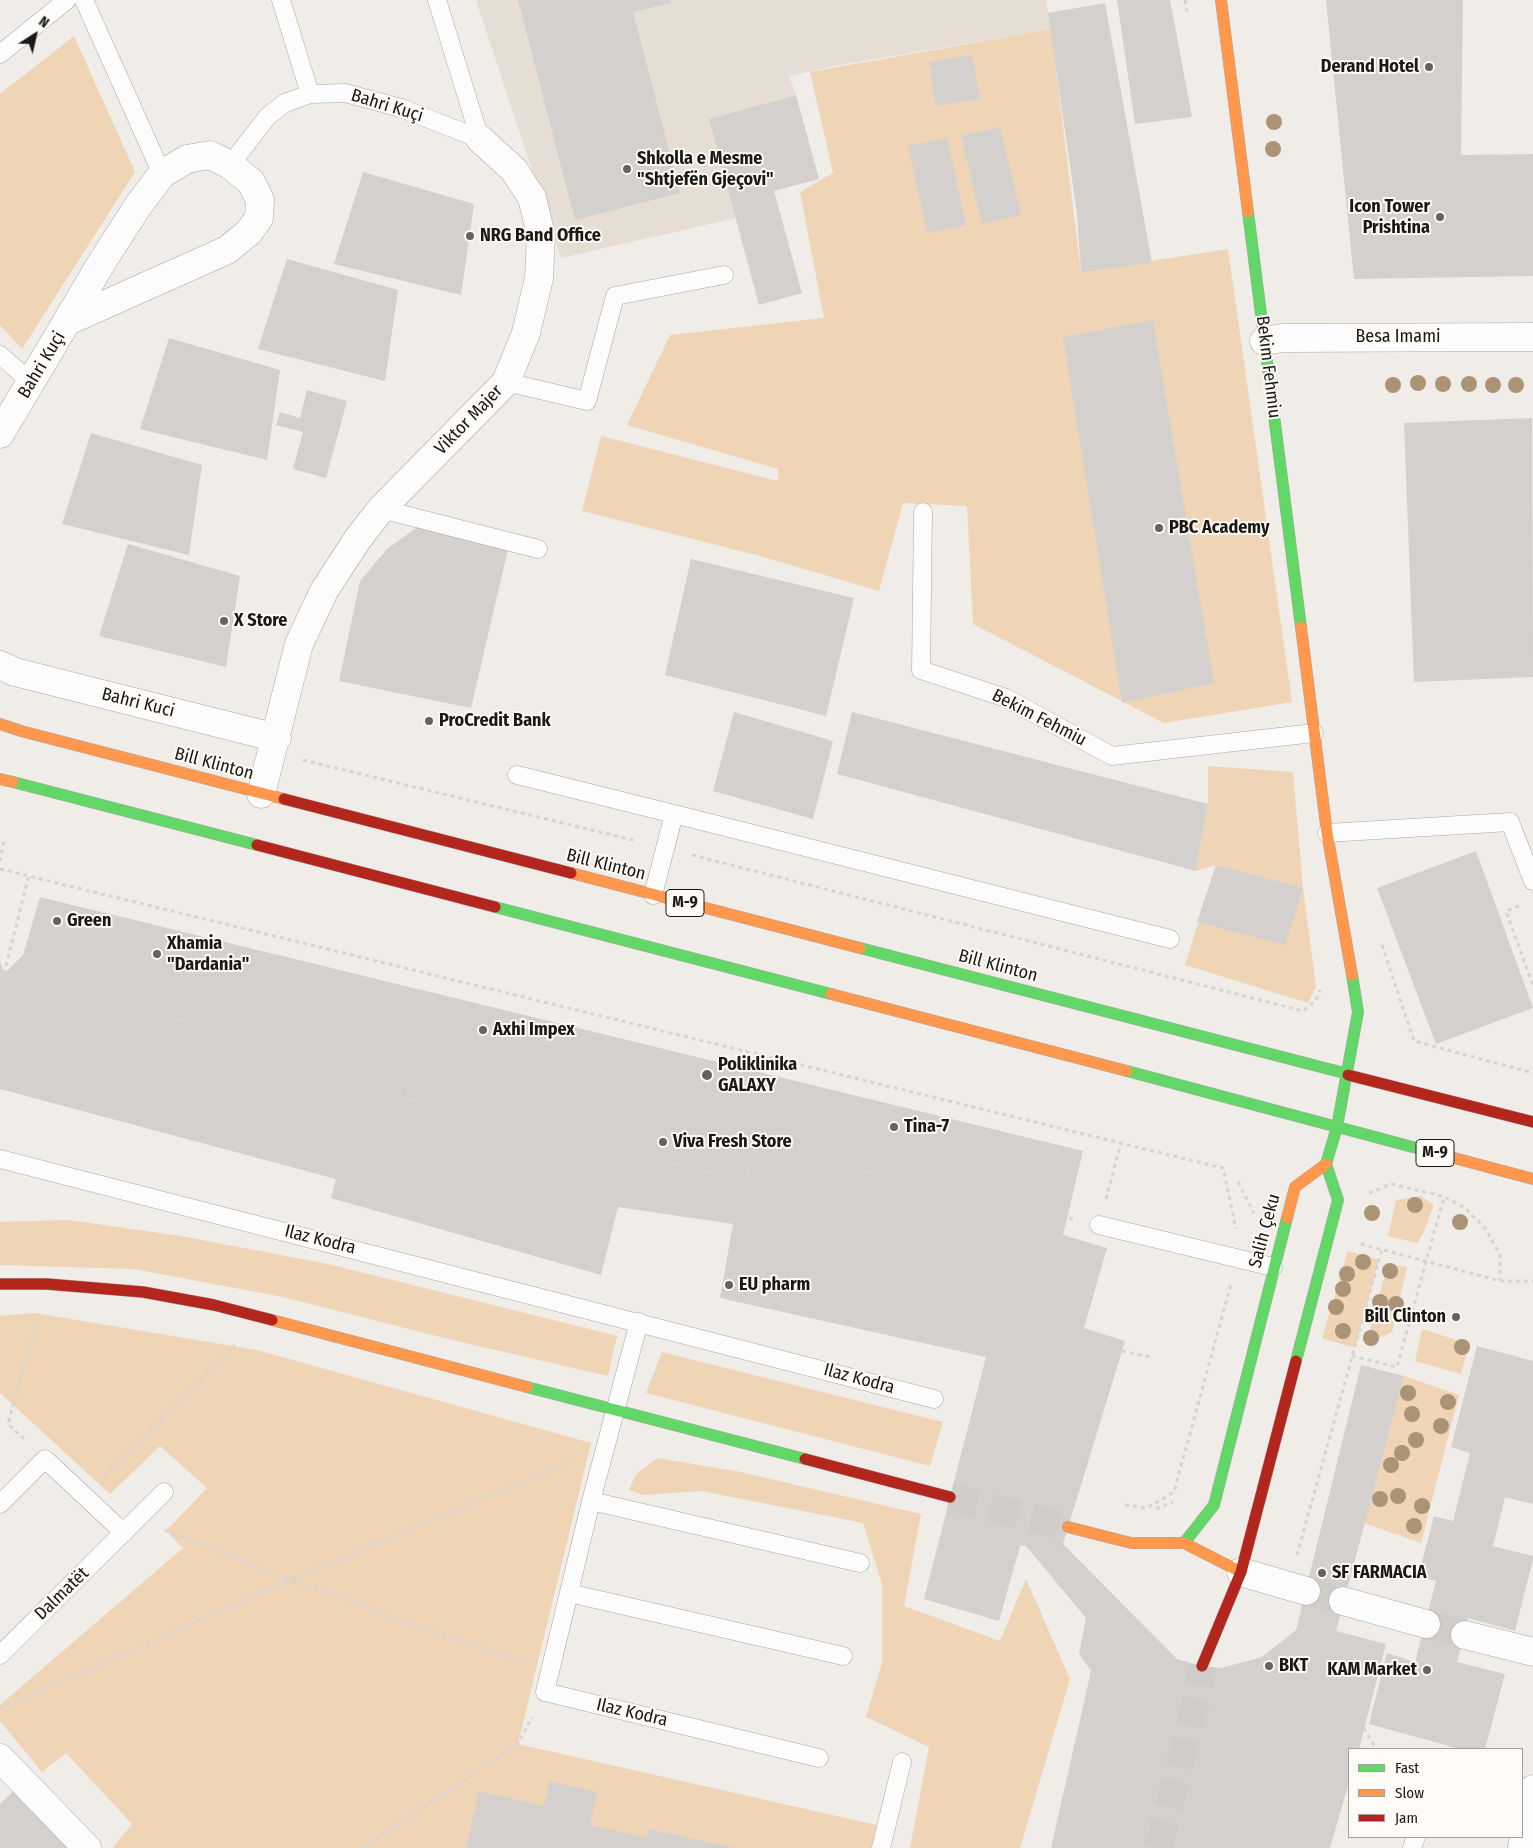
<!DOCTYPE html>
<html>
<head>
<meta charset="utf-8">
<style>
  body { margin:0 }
  #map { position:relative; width:1533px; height:1848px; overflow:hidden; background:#f0ece8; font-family:"Fira Sans Condensed",sans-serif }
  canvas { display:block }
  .legend { position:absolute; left:1348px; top:1748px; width:175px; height:90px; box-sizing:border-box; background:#fefaf5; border:1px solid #a3a09c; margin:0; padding:6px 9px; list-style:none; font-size:15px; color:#1b1816 }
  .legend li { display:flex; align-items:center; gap:10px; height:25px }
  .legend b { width:25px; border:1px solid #a3a09c }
  .north { position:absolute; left:10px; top:10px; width:50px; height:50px; -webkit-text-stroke:4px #fefaf5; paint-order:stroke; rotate:35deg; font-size:14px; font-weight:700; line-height:20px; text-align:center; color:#1b1816 }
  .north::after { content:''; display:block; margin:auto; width:18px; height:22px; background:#1b1816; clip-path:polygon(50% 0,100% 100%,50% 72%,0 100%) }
</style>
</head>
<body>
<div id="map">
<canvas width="1533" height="1848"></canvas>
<ul class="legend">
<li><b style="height:6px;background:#63d668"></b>Fast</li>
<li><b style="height:6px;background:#ff974d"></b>Slow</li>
<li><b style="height:6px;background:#b3261e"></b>Jam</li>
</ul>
<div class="north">N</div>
</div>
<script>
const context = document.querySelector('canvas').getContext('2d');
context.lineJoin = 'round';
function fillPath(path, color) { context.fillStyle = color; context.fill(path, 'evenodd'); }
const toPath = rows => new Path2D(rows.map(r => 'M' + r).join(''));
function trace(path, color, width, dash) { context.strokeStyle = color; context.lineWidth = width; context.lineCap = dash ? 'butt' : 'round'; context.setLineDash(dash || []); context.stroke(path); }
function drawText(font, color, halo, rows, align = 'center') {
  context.font = font + ' "Fira Sans Condensed",sans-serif'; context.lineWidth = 4; context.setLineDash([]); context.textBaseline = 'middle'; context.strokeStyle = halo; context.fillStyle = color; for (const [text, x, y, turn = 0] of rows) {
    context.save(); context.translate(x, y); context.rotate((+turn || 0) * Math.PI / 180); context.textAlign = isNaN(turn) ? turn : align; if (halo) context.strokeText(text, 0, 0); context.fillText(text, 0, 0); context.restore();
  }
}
const built = toPath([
  [476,0,1046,0,1051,29,840,65,789,76,796,95,709,119,736,218,561,258]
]);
const green = toPath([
  [1051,29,1081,272,1228,249,1292,702,1164,723,973,624,967,506,903,503,879,591,760,556,582,511,601,436,778,481,778,469,627,425,670,335,824,318,800,192,833,173,810,72],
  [74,36,135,172,22,349,0,325,0,94],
  [1208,766,1293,772,1303,888,1316,987,1308,1003,1185,965,1216,865,1196,871,1208,804],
  [1421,1196,1434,1205,1424,1232,1417,1243,1388,1236,1396,1200],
  [69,1220,181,1236,328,1264,617,1336,608,1376,448,1339,283,1297,134,1269,0,1265,0,1222],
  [1348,1251,1379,1260,1355,1348,1322,1338],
  [1388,1264,1407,1267,1392,1332,1366,1344],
  [35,1313,257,1350,591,1443,518,1744,881,1826,871,1848,114,1848,113,1847,132,1824,66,1753,42,1772,0,1721,0,1705,183,1548,166,1531,207,1488,160,1446,110,1494,0,1393,0,1316],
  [1422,1329,1469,1344,1461,1374,1415,1361],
  [662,1352,943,1422,930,1466,646,1393],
  [1404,1376,1459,1395,1421,1543,1364,1523],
  [657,1458,736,1471,921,1514,904,1606,1000,1641,1026,1579,1070,1679,1020,1848,910,1848,929,1747,866,1717,882,1663,882,1584,863,1523,702,1491,643,1495,629,1490,636,1474]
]);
const building = toPath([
  [518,0,670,0,671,3,633,12,680,193,575,220],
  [1117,0,1170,0,1192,117,1135,124],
  [1326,0,1463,0,1461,155,1533,154,1533,276,1354,279],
  [1105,3,1152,263,1081,272,1077,214,1048,13],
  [972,55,980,99,936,106,929,62],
  [796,95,819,179,774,191,802,293,759,305,709,119],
  [1000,127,1021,215,982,224,961,136],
  [947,138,966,225,927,233,908,146],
  [363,172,474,204,461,295,334,264],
  [287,259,398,290,385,381,258,349],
  [1153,320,1214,683,1122,703,1063,337],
  [169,338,280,370,267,460,140,429],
  [307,390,347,401,326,478,293,469,303,432,276,425,280,412,300,418],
  [1532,418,1533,677,1414,682,1404,423],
  [91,433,202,465,189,555,62,524],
  [423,523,508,549,471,708,339,681,360,581,387,549],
  [128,544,240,576,226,667,99,636],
  [691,559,854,598,826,716,665,675],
  [734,712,833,741,813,819,713,791],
  [852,712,1208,804,1196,871,837,774],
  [1476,851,1533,1008,1436,1044,1377,888],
  [1216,865,1303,888,1285,945,1197,922],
  [40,897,1083,1151,1063,1235,1107,1248,1084,1328,1125,1341,1063,1544,1177,1659,1202,1666,1221,1668,1262,1657,1296,1630,1361,1365,1404,1376,1336,1631,1386,1644,1359,1749,1349,1749,1349,1782,1330,1848,1051,1848,1091,1671,1079,1654,1086,1618,1025,1545,1020,1546,999,1621,924,1599,986,1357,720,1298,733,1224,618,1207,601,1275,331,1198,336,1179,0,1089,0,961,4,974,23,955],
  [1477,1346,1533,1361,1533,1504,1505,1497,1493,1546,1533,1556,1533,1559,1515,1631,1468,1618,1457,1662,1505,1674,1485,1749,1460,1749,1369,1724,1387,1653,1415,1662,1436,1581,1418,1577,1434,1516,1453,1521,1470,1453,1451,1447],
  [549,1781,597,1792,590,1825,647,1838,649,1829,735,1848,466,1848,479,1791,544,1806],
  [14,1791,67,1848,0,1848,0,1804]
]);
const streetTunnel = toPath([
  [1306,1591,1343,1601],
  [1426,1624,1465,1635],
  [1158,1848,1198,1694,1202,1666]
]);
const secondaryTunnel = toPath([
  [950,1497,1068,1527]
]);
const path = toPath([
  [1185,0,1187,13],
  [303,760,637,841],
  [692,855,1303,1011,1316,1000,1320,990],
  [0,861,4,839],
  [0,869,1223,1168,1236,1229],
  [1519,906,1506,911,1533,986],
  [1382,945,1414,1041,1533,1073],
  [0,973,403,1077,399,1097,746,1181,755,1146,1073,1219],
  [4,974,29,875],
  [1238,1182,1254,1213],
  [1369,1193,1392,1184,1445,1197,1465,1208,1485,1228,1500,1255,1500,1281],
  [1106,1199,1121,1142],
  [1361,1244,1500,1281,1533,1281],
  [1122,1351,1150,1357],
  [1352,1356,1397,1367,1444,1197],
  [24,1439,8,1424,38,1316],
  [104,1477,235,1345],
  [1125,1505,1147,1508,1174,1492,1231,1284],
  [1156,1509,1173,1502],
  [165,1530,289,1580,523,1662],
  [1297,1555,1382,1249],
  [0,1709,289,1580,573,1461],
  [1364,1728,1376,1749],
  [363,1848,518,1744,532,1717]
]);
const lane = toPath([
  [84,0,162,174],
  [281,0,310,94],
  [437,0,480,139],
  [0,54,67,0],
  [230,165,268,116,285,103,310,94,345,93,401,108,480,139],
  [0,355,31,382],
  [506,382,587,401,615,296,724,275],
  [381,509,538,549],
  [923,512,921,670,1006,698,1112,756,1314,733],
  [517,775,674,814],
  [1327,833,1510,822,1533,881],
  [653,895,674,814,1170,939],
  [0,1159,934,1399],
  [1099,1225,1273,1267],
  [639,1322,591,1501,545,1692,819,1758],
  [591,1501,860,1563],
  [0,1504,45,1459,124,1533],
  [569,1593,843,1656],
  [0,1655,164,1492],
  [881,1848,902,1762],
  [1412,1848,1416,1837]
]);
const street = toPath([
  [1264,341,1282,338,1533,337],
  [0,434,102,262,138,206,162,174,187,159,210,155,230,165,251,182,260,200,259,218,249,232,227,250,68,321],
  [0,665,15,672,277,738],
  [261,794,299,644,324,591,357,540,381,509,506,382,526,333,539,278,541,235,532,198,514,170,480,139],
  [1241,1572,1306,1591],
  [1343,1601,1426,1624],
  [1465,1635,1533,1652],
  [0,1758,87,1848],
  [1522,1848,1533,1789]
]);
const fast = toPath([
  [1248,212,1301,627],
  [13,782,257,845],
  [495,907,831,994],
  [860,948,1348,1074],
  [1127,1071,1454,1158],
  [1326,1164,1337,1127,1358,1012,1352,975],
  [1296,1361,1338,1200,1326,1164],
  [527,1387,805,1459],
  [1184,1543,1214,1505,1287,1218]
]);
const slow = toPath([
  [1221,0,1248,212],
  [1301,627,1327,833,1352,975],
  [0,724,21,731],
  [21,731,284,799],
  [0,779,13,782],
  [571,873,860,948],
  [831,994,1127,1071],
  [1454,1158,1533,1179],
  [1287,1218,1295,1187,1326,1164],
  [272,1320,527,1387],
  [1068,1527,1131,1543,1184,1543,1241,1572]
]);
const jam = toPath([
  [284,799,571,873],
  [257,845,495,907],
  [1348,1075,1533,1122],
  [0,1284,47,1284,143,1292,214,1305,272,1320],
  [805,1459,950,1497],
  [1202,1666,1241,1572,1296,1361]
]);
const trees = [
  [1274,122],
  [1273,149],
  [1418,383],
  [1443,384],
  [1469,384],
  [1393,385],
  [1493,385],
  [1516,385],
  [1415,1205],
  [1372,1213],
  [1460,1222],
  [1363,1262],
  [1390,1271],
  [1347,1274],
  [1343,1289],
  [1380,1302],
  [1396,1304],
  [1336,1307],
  [1343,1331],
  [1371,1338],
  [1462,1347],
  [1408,1393],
  [1448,1402],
  [1412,1414],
  [1441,1426],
  [1416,1440],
  [1402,1453],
  [1391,1465],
  [1398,1496],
  [1380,1499],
  [1422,1506],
  [1414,1526]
];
const markers = [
  [1429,67,5,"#666260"],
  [627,169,5,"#666260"],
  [1440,217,5,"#666260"],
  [470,236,5,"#666260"],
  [1159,528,5,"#666260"],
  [224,621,5,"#666260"],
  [429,721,5,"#666260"],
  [57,921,5,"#666260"],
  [157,954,5,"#666260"],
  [483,1030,5,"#666260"],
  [707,1075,6,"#666260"],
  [894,1127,5,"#666260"],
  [663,1142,5,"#666260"],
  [729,1285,5,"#666260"],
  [1456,1317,5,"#666260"],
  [1322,1573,5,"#666260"],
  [1269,1666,5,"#666260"],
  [1427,1670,5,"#666260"]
];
const shields = [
  [685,903,38],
  [1435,1153,38]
];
const shieldNames = [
  ["M-9",685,903],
  ["M-9",1435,1153]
];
const poiNames = [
  ["Derand Hotel",1419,67,"right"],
  ["Shkolla e Mesme",637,159],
  ["\"Shtjefën Gjeçovi\"",637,180],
  ["Icon Tower",1430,207,"right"],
  ["Prishtina",1430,228,"right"],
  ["NRG Band Office",480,236],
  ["PBC Academy",1169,528],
  ["X Store",234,621],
  ["ProCredit Bank",439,721],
  ["Green",67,921],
  ["Xhamia",167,944],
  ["\"Dardania\"",167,965],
  ["Axhi Impex",493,1030],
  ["Poliklinika",718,1065],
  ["GALAXY",718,1086],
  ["Tina-7",904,1127],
  ["Viva Fresh Store",673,1142],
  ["EU pharm",739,1285],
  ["Bill Clinton",1446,1317,"right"],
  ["SF FARMACIA",1332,1573],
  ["BKT",1279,1666],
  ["KAM Market",1417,1670,"right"]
];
const streetNames = [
  ["Bahri Kuçi",387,106,17],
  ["Besa Imami",1398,337],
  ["Bahri Kuçi",42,365,-59],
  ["Bekim Fehmiu",1268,367,83],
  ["Viktor Majer",469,420,-46],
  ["Bahri Kuci",138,703,14],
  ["Bekim Fehmiu",1039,718,27],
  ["Bill Klinton",214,764,15],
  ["Bill Klinton",606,865,14],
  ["Bill Klinton",998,966,15],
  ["Salih Çeku",1265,1231,-75],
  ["Ilaz Kodra",320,1240,14],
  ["Ilaz Kodra",859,1379,15],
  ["Dalmatët",62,1594,-44],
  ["Ilaz Kodra",632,1713,13]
];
fillPath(built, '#e6ddd4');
fillPath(green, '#efd4b6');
fillPath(building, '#d4d0ce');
trace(streetTunnel, '#d0ccc8', 28, [28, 14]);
trace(secondaryTunnel, '#d0ccc8', 28, [28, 14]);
trace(lane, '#aaa7a3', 19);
trace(street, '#aaa7a3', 29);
trace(fast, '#aaa7a3', 12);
trace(slow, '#aaa7a3', 12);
trace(jam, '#aaa7a3', 12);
trace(path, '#d6d4d4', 3, [4, 4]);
trace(lane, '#fdfcfc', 18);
trace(street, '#fdfcfc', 28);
trace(fast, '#63d668', 11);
trace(slow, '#ff974d', 11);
trace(jam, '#b3261e', 11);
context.fillStyle = '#ab9376';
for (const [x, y] of trees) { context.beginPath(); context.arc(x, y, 8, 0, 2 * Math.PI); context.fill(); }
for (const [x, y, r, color] of markers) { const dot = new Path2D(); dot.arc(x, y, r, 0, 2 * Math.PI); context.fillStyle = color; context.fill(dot); trace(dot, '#fefaf5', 2); }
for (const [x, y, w] of shields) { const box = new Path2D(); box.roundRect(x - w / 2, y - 13.5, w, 27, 4); context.fillStyle = '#fefaf5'; context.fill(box); trace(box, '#1b1816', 1); }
drawText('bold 16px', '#1b1816', null, shieldNames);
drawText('bold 18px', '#1b1816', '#fefaf5', poiNames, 'left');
drawText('18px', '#1b1816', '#fefaf5', streetNames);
</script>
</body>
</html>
